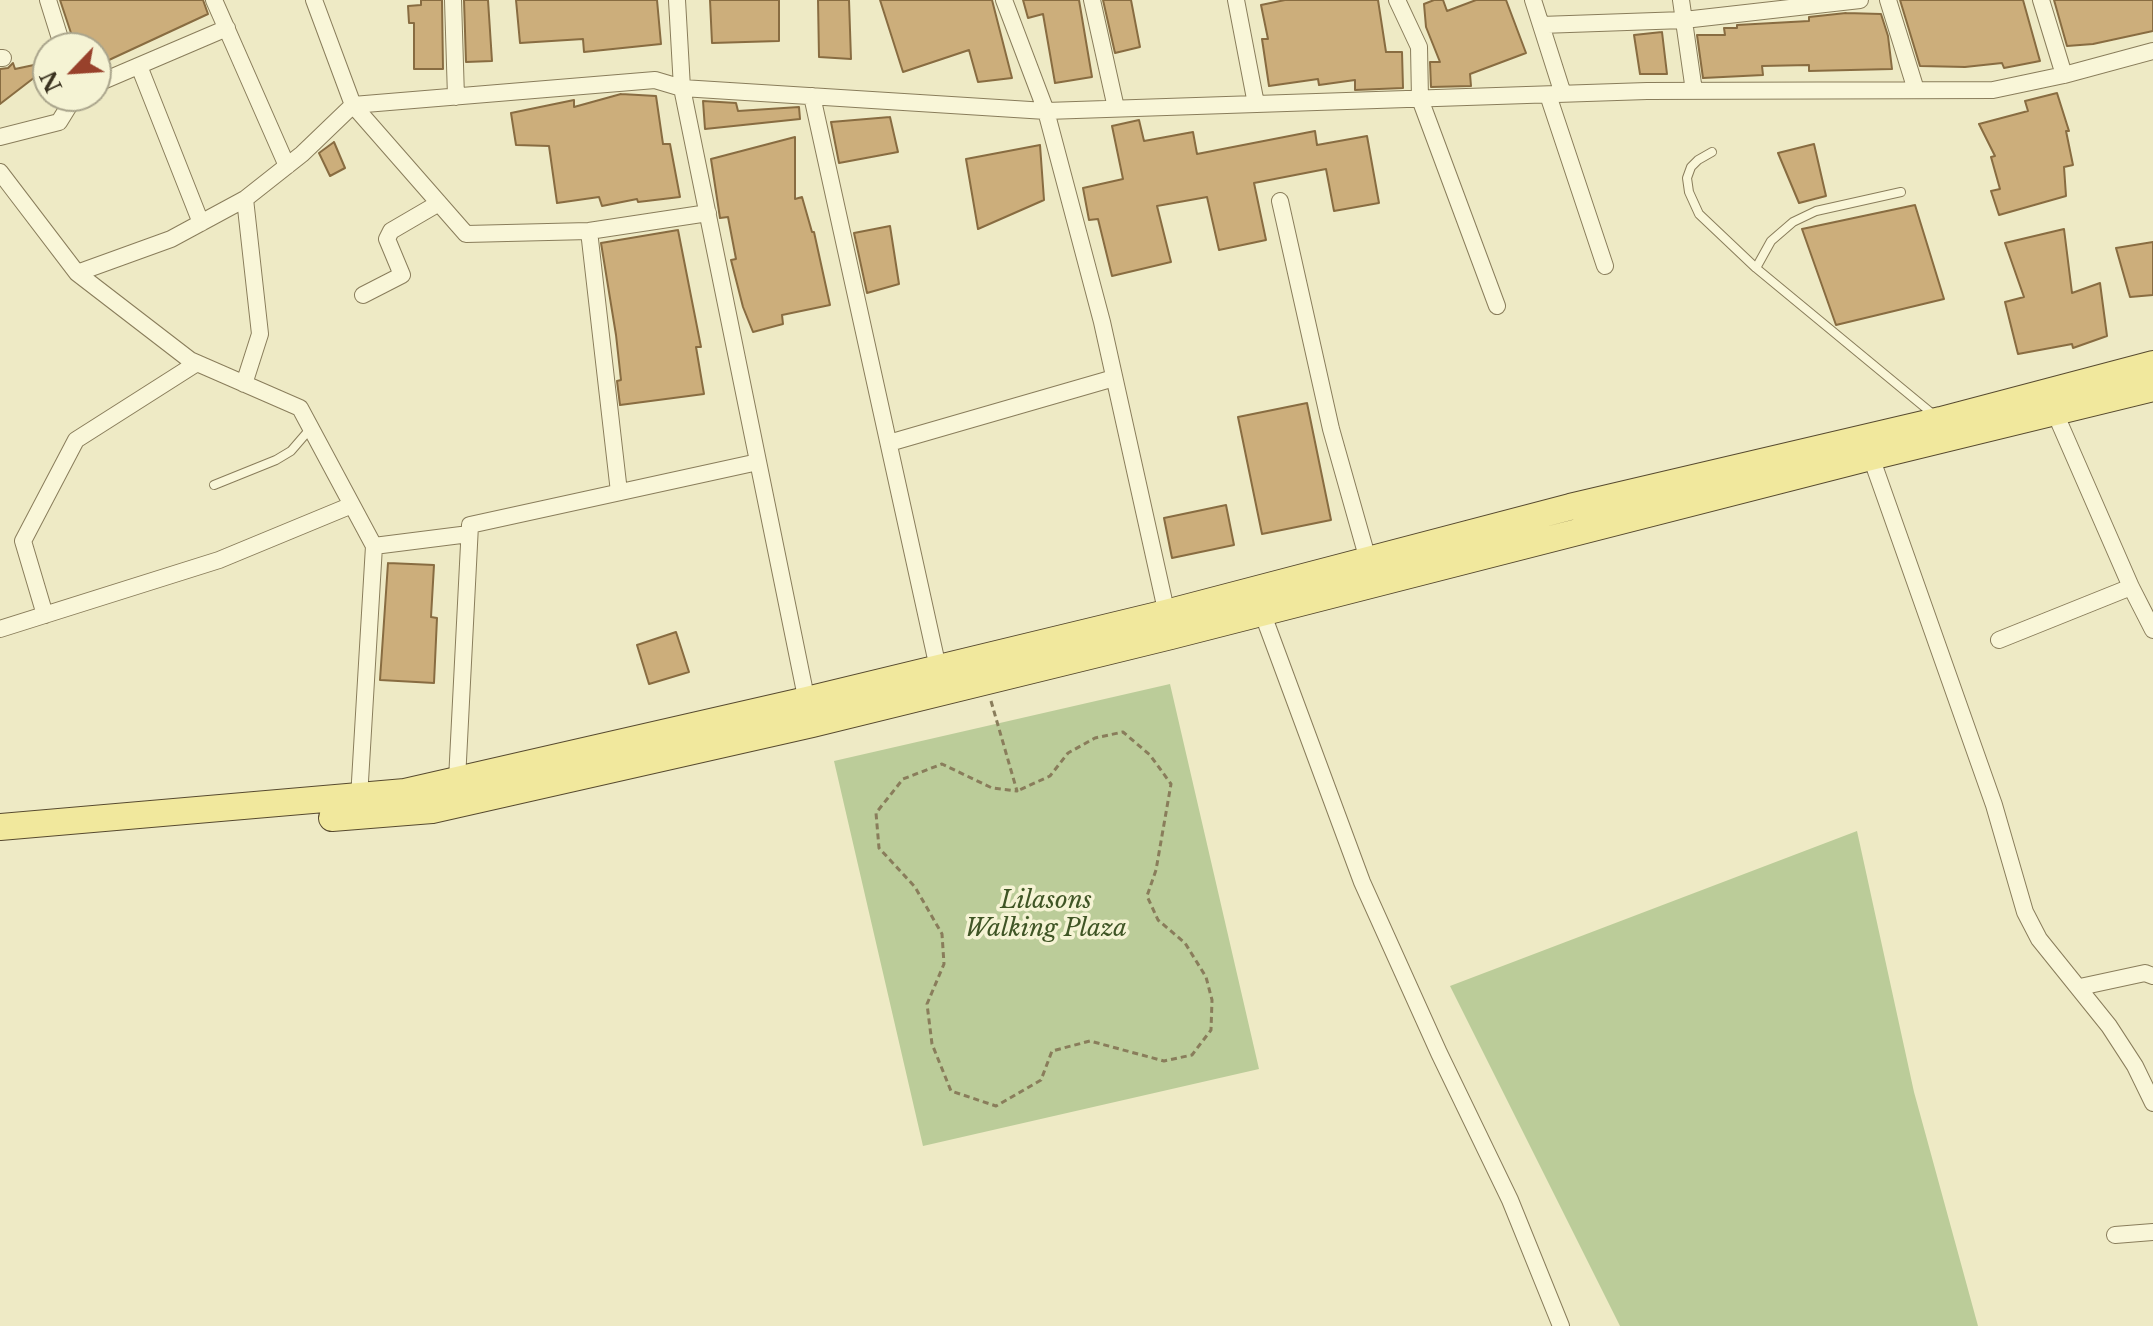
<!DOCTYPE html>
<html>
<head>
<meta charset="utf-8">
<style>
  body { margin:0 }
  #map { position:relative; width:2153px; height:1326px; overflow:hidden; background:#eeeac5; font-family:"Libre Baskerville",serif }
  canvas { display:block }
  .north { position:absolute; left:32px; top:32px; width:80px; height:80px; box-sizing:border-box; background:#f5f3d4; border:2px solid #aaa58c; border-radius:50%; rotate:245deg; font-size:22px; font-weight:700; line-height:32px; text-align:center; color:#39311f }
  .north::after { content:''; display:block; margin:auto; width:28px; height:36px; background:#98412b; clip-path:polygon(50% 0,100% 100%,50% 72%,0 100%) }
</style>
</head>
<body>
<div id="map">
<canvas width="2153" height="1326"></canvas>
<div class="north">N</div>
</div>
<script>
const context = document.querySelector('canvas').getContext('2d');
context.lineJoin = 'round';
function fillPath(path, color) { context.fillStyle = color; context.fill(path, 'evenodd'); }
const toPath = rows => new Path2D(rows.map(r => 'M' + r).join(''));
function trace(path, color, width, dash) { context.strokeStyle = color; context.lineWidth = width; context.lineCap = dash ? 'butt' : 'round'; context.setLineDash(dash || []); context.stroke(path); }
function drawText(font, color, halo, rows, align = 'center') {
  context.font = font + ' "Libre Baskerville",serif'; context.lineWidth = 7; context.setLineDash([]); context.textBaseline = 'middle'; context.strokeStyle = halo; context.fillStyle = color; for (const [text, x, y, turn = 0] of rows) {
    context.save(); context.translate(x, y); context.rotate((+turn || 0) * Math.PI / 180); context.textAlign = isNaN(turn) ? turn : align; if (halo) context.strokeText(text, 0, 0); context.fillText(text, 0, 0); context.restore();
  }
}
const green = toPath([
  [1170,684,1259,1069,923,1146,834,761],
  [1857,831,1914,1092,1978,1326,1620,1326,1450,986]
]);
const building = toPath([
  [60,0,203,0,208,14,96,66,96,48,76,48,60,0],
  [421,0,442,0,443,69,414,69,414,23,409,23,408,6,421,5,421,0],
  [464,0,488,0,492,61,466,62,464,0],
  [516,0,657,0,661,44,584,52,583,39,520,43,516,0],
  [710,0,779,0,779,41,712,43,710,0],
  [818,0,849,0,851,59,819,57,818,0],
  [880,0,992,0,1012,78,978,82,969,50,903,72,880,0],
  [1023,0,1079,0,1092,77,1055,83,1043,14,1028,18,1023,0],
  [1103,0,1131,0,1140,47,1115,53,1103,0],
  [1285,0,1378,0,1386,52,1402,52,1403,88,1355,90,1355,80,1319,85,1318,79,1269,86,1262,39,1268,39,1261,5,1285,0],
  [1434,0,1443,0,1447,11,1476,0,1506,0,1526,53,1470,74,1471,86,1431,87,1430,62,1440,62,1426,27,1424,4,1434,0],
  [1900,0,2023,0,2040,61,2004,68,2002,63,1965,67,1920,66,1900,0],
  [2054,0,2153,0,2153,31,2093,44,2067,46,2054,0],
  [1846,13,1881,14,1888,36,1892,69,1809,71,1809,65,1762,66,1763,75,1703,78,1697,35,1725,35,1724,28,1737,28,1737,25,1809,21,1809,17,1846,13],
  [1662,32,1667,74,1640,74,1634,35,1662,32],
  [48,62,48,67,0,104,0,69,8,68,13,63,15,69,48,62],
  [2057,93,2069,131,2066,131,2073,165,2064,167,2066,196,1999,215,1991,191,2000,189,1991,157,1995,156,1979,124,2028,111,2025,101,2057,93],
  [621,94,656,96,663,144,670,144,680,197,638,202,637,199,602,206,599,197,557,203,549,146,516,145,511,113,574,100,574,107,621,94],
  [703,101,736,103,738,111,799,107,800,119,705,129,703,101],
  [890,117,898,152,839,163,831,122,890,117],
  [1139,120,1144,141,1193,132,1197,154,1315,131,1317,145,1367,136,1379,203,1334,211,1326,169,1254,183,1266,240,1219,250,1207,197,1157,206,1171,262,1112,276,1098,219,1089,220,1083,188,1123,179,1112,126,1139,120],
  [795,137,795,199,802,197,812,232,814,232,830,305,782,315,783,324,753,332,743,307,731,260,736,259,728,217,720,218,711,159,795,137],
  [334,142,345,168,330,176,319,153,334,142],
  [1814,144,1826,196,1799,203,1778,153,1814,144],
  [1040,145,1044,200,978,229,966,159,1040,145],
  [1915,205,1944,299,1836,325,1802,229,1915,205],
  [890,226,899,284,867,293,854,233,890,226],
  [2064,229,2072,293,2100,283,2107,336,2073,348,2072,344,2018,354,2005,302,2024,297,2005,243,2064,229],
  [678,230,701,347,696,347,704,394,620,405,617,381,621,380,616,335,601,243,678,230],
  [2153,242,2153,295,2130,297,2116,248,2153,242],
  [1307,403,1331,520,1262,534,1238,417,1307,403],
  [1226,505,1234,545,1172,558,1164,518,1226,505],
  [388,563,434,565,431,617,437,618,434,683,380,680,388,563],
  [676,632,689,672,649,684,637,645,676,632]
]);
const path = toPath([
  [991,701,1017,791,992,788,942,764,903,779,876,813,879,848,915,887,942,934,944,964,927,1004,932,1044,951,1091,996,1106,1041,1080,1052,1051,1090,1041,1164,1061,1192,1055,1211,1030,1212,1000,1206,977,1185,943,1158,920,1147,896,1156,870,1171,784,1150,755,1123,732,1095,738,1068,753,1050,776,1017,791]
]);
const service = toPath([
  [1712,152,1698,160,1691,167,1687,178,1689,192,1699,214,1756,268,1934,415],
  [1756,268,1771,241,1793,222,1816,211,1901,192],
  [214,485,276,460,291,451,310,429]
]);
const minor = toPath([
  [48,0,63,48],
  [214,0,287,166],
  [314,0,353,105,466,234,589,231,708,213],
  [453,0,456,97],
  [677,0,682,88,808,707],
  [1004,0,1046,111,1102,322,1168,619],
  [1092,0,1116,108],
  [1236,0,1256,104],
  [1397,0,1419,47,1420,99,1497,306],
  [1533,0,1563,94],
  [1681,0,1694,91],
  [1888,0,1916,90],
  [2041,0,2064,75],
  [1541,25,1684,20,1860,0],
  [0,58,3,58],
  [139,66,201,223],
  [96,84,227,28],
  [1548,95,1605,266],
  [812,96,938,668],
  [0,137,59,122,75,96],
  [0,172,77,273,190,360,300,408,374,546,359,798],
  [1280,201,1331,429,1368,560],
  [589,231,619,492],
  [77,273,171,239,245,199,302,154,353,105,655,80,682,88,1046,111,1647,91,1993,90,2064,75,2153,51],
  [363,295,402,275,387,239,391,231,439,203],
  [244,384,260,334,245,199],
  [2052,406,2131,587,2153,630],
  [889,443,1114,378],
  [1871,457,1994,805,2025,912,2039,939,2109,1026,2135,1066,2153,1103],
  [374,546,469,534],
  [1262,612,1362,882,1439,1053,1510,1200,1561,1326],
  [45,615,23,541,76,440,197,363],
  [0,629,219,560,352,505],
  [1999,640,2131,587],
  [457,780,470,525,758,462],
  [2080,987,2145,973,2153,976],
  [2115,1235,2153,1232]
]);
const primary = toPath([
  [332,818,432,810,812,724,1171,636,1871,457,2153,388],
  [0,827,405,792,807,700,1166,613,1570,507,1941,420,2153,364]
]);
const parkNames = [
  ["Lilasons",1046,901],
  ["Walking Plaza",1046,929]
];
fillPath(green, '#bc9');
fillPath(building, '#ccae7b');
trace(building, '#886c41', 2);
trace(service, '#897d5b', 10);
trace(minor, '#897d5b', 18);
trace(primary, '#574a2f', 28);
trace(path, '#897d5b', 3, [6, 4]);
trace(service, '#f9f6d8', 8);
trace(minor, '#f9f6d8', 16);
trace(primary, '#f1e89d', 26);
drawText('italic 24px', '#3f5525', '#f5f3d4', parkNames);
</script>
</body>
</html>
